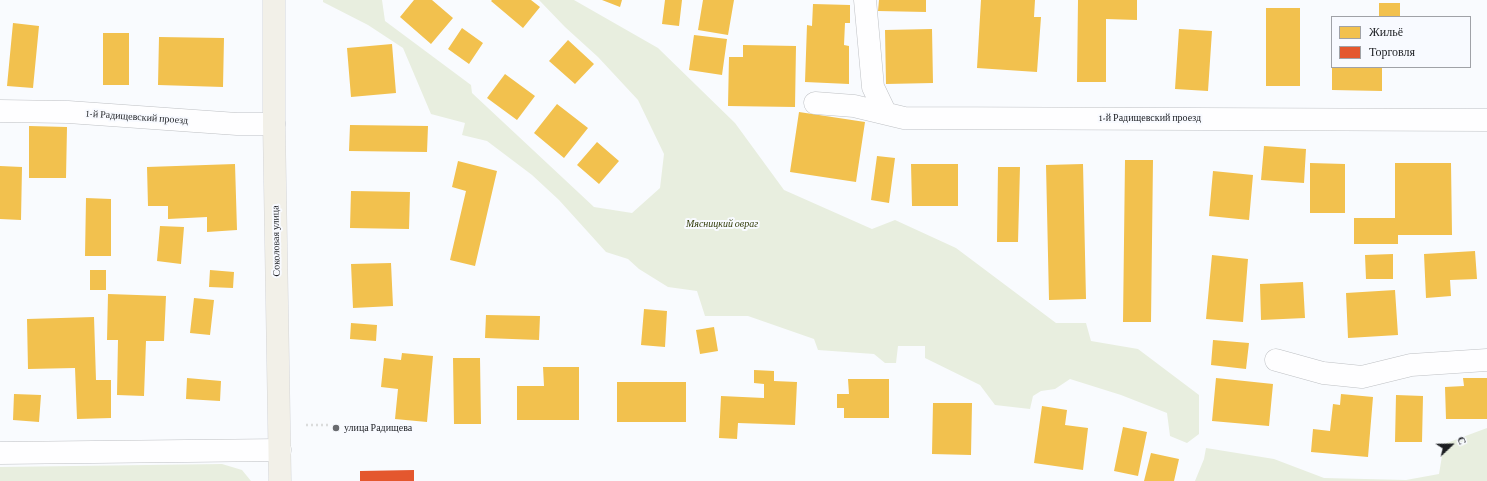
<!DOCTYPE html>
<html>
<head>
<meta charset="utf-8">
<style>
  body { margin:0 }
  #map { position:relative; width:1487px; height:481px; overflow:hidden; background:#f9fbfe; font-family:"Crimson Pro",serif }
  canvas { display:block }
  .legend { position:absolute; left:1331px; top:16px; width:140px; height:52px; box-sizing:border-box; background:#f8faff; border:1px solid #a0a2a7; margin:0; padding:5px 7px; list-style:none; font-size:12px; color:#1c1e22 }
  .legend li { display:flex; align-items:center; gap:8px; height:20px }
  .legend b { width:20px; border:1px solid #a0a2a7 }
  .north { position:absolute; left:1431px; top:425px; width:40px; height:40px; -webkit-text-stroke:3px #f8faff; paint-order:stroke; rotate:68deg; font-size:11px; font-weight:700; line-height:16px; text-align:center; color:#1c1e22 }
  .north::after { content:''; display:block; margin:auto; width:14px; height:18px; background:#1c1e22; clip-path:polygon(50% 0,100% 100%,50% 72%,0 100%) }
</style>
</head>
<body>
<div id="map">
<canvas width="1487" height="481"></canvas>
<ul class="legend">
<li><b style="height:11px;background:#f2c14e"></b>Жильё</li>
<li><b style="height:11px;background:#e4572e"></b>Торговля</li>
</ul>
<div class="north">С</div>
</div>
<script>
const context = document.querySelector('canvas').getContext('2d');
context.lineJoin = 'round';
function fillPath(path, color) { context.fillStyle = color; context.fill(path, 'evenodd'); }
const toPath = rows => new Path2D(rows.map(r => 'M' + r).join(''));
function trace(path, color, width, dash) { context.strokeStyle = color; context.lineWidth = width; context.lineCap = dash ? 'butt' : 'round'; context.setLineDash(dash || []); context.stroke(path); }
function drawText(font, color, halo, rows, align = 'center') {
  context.font = font + ' "Crimson Pro",serif'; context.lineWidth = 4; context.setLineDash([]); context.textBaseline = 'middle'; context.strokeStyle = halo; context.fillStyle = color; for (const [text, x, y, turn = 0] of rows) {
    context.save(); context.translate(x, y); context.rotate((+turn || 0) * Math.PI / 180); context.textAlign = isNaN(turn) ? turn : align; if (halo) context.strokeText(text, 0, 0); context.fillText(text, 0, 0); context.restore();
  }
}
const green = toPath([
  [323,0,382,0,385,21,471,85,472,93,594,207,632,213,660,188,664,154,638,100,598,57,565,27,539,0,574,0,658,48,735,123,784,190,872,229,895,220,956,248,1056,323,1086,323,1091,341,1138,349,1199,395,1199,434,1187,443,1170,436,1167,413,1121,395,1070,379,1055,389,1041,391,1033,396,1030,409,995,405,980,385,925,358,925,346,898,346,896,363,885,363,874,354,818,350,814,339,748,316,705,316,697,291,668,287,639,269,628,259,606,252,559,200,532,175,487,141,462,135,465,123,431,114,403,48,368,25,323,2],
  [1487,428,1487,481,1195,481,1204,459,1206,448,1274,459,1324,478,1406,480,1439,474,1444,444],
  [222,464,242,470,251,481,0,481,0,467]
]);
const homes = toPath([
  [414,0,432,0,453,18,431,44,400,17],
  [492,0,531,0,540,7,523,28,491,1],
  [602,0,622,0,620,7],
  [665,0,682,0,679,26,662,24],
  [703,0,734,0,728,35,698,30],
  [879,0,926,0,926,12,878,11],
  [981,0,1035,0,1034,17,1041,17,1037,72,977,68],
  [1078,0,1137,0,1137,20,1106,19,1106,82,1077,82],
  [1379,3,1400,3,1400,17,1379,17],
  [813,4,850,5,850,23,845,23,844,45,849,46,849,84,805,82,807,25,812,26],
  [1266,8,1300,8,1300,86,1266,86],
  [13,23,39,26,33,88,7,86],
  [462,28,483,43,469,64,448,49],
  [932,29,933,83,886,84,885,30],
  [1179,29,1212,31,1208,91,1175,89],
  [103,33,129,33,129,85,103,85],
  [694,35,727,39,722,75,689,70],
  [159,37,224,38,223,87,158,85],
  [568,40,594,64,575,84,549,61],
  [392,44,396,93,351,97,347,48],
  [743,45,796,46,795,107,728,106,729,57,743,57],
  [1332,67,1382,67,1382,91,1332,90],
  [505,74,535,96,517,120,487,98],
  [557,104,588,128,564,158,534,133],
  [799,112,865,122,856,182,790,172],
  [350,125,428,126,427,152,349,151],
  [29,126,67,127,66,178,29,178],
  [597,142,619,161,599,184,577,165],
  [1264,146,1306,149,1304,183,1261,180],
  [877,156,895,158,889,203,871,200],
  [1125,160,1153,160,1151,322,1123,322],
  [458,161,497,171,475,266,450,260,466,191,452,187],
  [1310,163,1345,164,1345,213,1310,213],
  [1395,163,1451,163,1452,235,1398,235,1398,244,1354,244,1354,218,1395,218],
  [235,164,237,230,207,232,207,217,168,219,168,206,148,206,147,167],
  [911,164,958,164,958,206,912,206],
  [1083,164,1086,299,1049,300,1046,165],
  [0,166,22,167,21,220,0,219],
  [998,167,1020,167,1018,242,997,242],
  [1213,171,1253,175,1249,220,1209,216],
  [351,191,410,192,409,229,350,228],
  [86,198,111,199,111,256,85,256],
  [160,226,184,227,181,264,157,261],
  [1475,251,1477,279,1450,280,1451,296,1426,298,1424,254],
  [1393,254,1393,279,1366,279,1365,255],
  [1212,255,1248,259,1243,322,1206,319],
  [391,263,393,306,353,308,351,264],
  [90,270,106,270,106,290,90,290],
  [210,270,234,272,233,288,209,287],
  [1303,282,1305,318,1261,320,1260,284],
  [1395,290,1398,335,1348,338,1346,293],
  [108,294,166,296,164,341,146,341,144,396,117,395,118,340,107,340],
  [194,298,214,300,210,335,190,333],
  [644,309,667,311,665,347,641,345],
  [486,315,540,316,539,340,485,338],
  [94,317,96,380,111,380,111,418,77,419,75,368,28,369,27,319],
  [351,323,377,325,376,341,350,339],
  [714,327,718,351,700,354,696,330],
  [1213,340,1249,343,1246,369,1211,365],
  [402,353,433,356,427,422,395,419,398,389,381,387,384,358,401,360],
  [453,358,480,358,481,424,454,424],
  [543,367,579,367,579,420,517,420,517,386,544,386],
  [754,370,774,371,774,381,797,382,795,425,738,423,737,439,719,438,721,396,764,398,764,384,754,383],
  [187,378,221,381,220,401,186,399],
  [1216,378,1273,384,1269,426,1212,421],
  [1463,378,1487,378,1487,419,1446,419,1445,387,1464,386],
  [848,379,889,379,889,418,844,418,844,408,837,408,837,394,849,394],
  [617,382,686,382,686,422,617,422],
  [14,394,41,395,39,422,13,420],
  [1341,394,1373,397,1368,457,1311,452,1313,429,1330,431,1333,404,1340,405],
  [1396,395,1423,396,1422,442,1395,442],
  [933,403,972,403,971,455,932,454],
  [1042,406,1067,410,1065,425,1088,428,1083,470,1034,463],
  [1123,427,1147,432,1138,476,1114,471],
  [1151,453,1179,459,1174,481,1144,481]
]);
const shops = toPath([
  [414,470,414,481,360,481,360,471]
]);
const path = toPath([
  [306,425,329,425]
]);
const street = toPath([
  [865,0,873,87,885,112],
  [815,103,854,106,904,118,1487,120],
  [0,111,68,112,237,124,274,124],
  [1276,360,1323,373,1362,377,1411,365,1487,360]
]);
const secondary = toPath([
  [0,453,280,450]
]);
const primary = toPath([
  [274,0,274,124,280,481]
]);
const markers = [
  [336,428,4,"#696b6f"]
];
const streetNames = [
  ["1-й Радищевский проезд",137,117,4],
  ["1-й Радищевский проезд",1150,118],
  ["Соколовая улица",276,241,-91]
];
const parkNames = [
  ["Мясницкий овраг",722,224]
];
const poiNames = [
  ["улица Радищева",344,428]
];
fillPath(green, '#e8eedf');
fillPath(homes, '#f2c14e');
fillPath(shops, '#e4572e');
trace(street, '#bec0c4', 23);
trace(secondary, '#bec0c4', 23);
trace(primary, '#d4d5d7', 23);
trace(path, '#dbdcdc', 2.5, [2, 3]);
trace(street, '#fefeff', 22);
trace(secondary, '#fefeff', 22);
trace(primary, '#f2f0e8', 22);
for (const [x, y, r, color] of markers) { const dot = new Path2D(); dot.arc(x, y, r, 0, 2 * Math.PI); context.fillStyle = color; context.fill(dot); trace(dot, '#f8faff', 1.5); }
drawText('10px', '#1c1e22', '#f8faff', streetNames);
drawText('italic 10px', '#343e0c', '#f8faff', parkNames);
drawText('10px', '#1c1e22', '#f8faff', poiNames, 'left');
</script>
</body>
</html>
